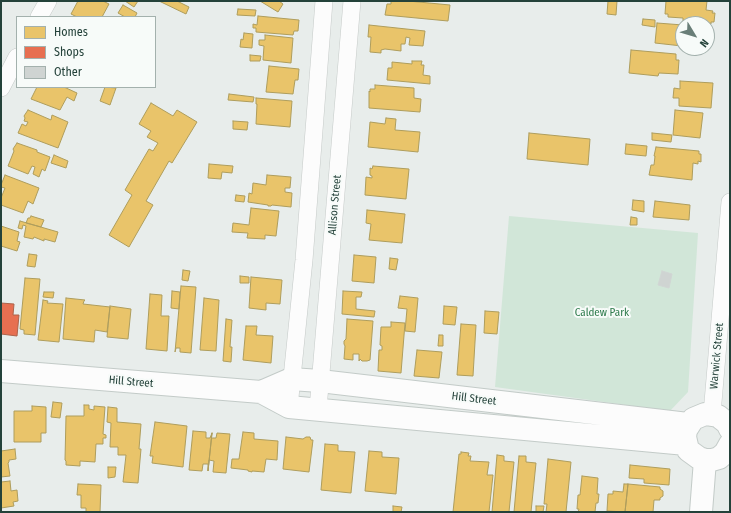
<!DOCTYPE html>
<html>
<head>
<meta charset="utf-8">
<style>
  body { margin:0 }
  #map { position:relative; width:731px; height:513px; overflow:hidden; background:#e8edeb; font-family:"Fira Sans Condensed",sans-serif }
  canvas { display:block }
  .frame { position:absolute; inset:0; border:2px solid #24423a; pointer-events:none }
  .legend { position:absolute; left:16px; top:16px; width:140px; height:72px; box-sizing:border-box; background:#f7fbf9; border:1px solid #a3b1ad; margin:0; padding:5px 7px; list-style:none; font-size:12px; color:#24423a }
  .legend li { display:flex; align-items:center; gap:8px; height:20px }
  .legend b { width:20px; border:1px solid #a3b1ad }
  .north { position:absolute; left:675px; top:16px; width:40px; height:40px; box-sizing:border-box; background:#f7fbf9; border:1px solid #a3b1ad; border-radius:50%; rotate:128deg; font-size:11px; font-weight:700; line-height:16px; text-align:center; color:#24423a }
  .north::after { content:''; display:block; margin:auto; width:14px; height:18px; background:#697e78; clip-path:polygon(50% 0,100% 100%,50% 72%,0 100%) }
</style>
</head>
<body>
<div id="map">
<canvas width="731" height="513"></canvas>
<div class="frame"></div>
<ul class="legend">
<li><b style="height:11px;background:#e9c46a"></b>Homes</li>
<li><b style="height:11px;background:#e76f51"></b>Shops</li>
<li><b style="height:11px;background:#cfd4d2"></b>Other</li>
</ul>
<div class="north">N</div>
</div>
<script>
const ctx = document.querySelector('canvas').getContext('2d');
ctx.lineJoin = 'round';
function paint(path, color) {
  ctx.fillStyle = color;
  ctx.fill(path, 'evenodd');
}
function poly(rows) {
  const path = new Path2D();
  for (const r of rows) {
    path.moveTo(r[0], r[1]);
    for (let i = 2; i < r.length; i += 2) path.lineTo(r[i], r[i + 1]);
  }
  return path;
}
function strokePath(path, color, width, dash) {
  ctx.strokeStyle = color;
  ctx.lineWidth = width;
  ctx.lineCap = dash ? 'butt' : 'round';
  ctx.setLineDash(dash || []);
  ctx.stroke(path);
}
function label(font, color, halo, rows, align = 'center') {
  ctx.font = font + ' "Fira Sans Condensed",sans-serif';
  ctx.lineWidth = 4;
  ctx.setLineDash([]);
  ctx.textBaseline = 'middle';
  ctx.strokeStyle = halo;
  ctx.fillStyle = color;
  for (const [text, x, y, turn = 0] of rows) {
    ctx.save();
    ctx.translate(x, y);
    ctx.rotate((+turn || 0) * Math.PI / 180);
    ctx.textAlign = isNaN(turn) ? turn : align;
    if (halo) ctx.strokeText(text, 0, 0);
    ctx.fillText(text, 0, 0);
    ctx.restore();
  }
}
paint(poly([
  [509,216,698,233,688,392,670,411,495,387]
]), '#d1e6d8');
const homes = poly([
  [78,1,103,1,109,4,102,17,77,17,71,14,78,1],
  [125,1,138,1,134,7,125,1],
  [159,1,177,1,189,7,186,14,159,1],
  [260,1,279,1,283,4,278,12,260,1],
  [391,1,408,1,450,5,448,21,385,15,387,4,391,4,391,1],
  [608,1,617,1,616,15,607,14,608,1],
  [666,1,707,1,706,10,713,11,712,13,715,13,714,22,711,22,711,24,683,22,683,18,668,17,668,14,665,14,666,1],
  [123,5,137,13,135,17,125,17,118,13,123,5],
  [238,9,256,10,255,16,237,15,238,9],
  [258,16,299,20,298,31,294,31,293,35,256,32,256,28,253,28,253,24,257,25,258,16],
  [643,19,655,20,655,27,642,25,643,19],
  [657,23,683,25,682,46,655,43,657,23],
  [369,25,425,31,423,46,409,45,410,38,406,37,405,44,401,44,401,51,385,49,381,50,381,53,370,52,371,37,368,37,369,25],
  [244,33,253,34,252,48,240,47,241,39,243,40,244,33],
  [265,35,293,38,291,63,263,60,264,46,259,45,259,40,265,40,265,35],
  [631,50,676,54,676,60,679,60,678,74,659,73,658,76,629,73,631,50],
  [250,55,261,56,260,61,250,61,250,55],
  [412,61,422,61,421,65,424,65,423,75,430,76,430,84,387,80,388,68,392,68,392,62,412,64,412,61],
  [269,66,299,69,298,80,295,80,293,94,266,92,269,66],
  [680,81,713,83,711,108,679,106,679,98,673,98,674,88,680,89,680,81],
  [375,85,414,88,414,98,421,99,420,112,369,108,369,91,370,92,370,89,375,89,375,85],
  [37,87,64,87,77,93,74,101,67,97,60,110,31,99,37,87],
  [105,87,116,88,110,105,100,101,105,87],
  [229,94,254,97,253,102,228,100,229,94],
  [256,98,292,101,290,127,256,124,257,104,256,104,256,98],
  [151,103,173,116,177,110,197,122,172,163,169,161,146,201,153,205,129,247,109,235,132,195,125,190,149,149,153,151,158,143,147,137,151,131,139,124,151,103],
  [28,110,51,120,52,115,68,122,58,148,18,133,22,124,26,126,28,122,24,121,25,118,24,116,28,110],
  [675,110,703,113,700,138,673,135,675,110],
  [386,118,396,119,395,130,420,132,418,152,368,147,370,122,385,124,386,118],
  [233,121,248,122,247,130,233,129,233,121],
  [529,133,590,139,588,165,527,159,529,133],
  [652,133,672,135,671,142,652,140,652,133],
  [17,143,37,150,37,152,50,157,45,171,42,169,39,177,33,174,35,167,32,166,28,174,8,166,14,151,13,149,17,143],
  [626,144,647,146,646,156,625,154,626,144],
  [656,147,699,151,699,154,701,154,701,162,698,161,698,164,693,163,692,180,649,175,651,165,654,165,655,156,654,156,656,147],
  [54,155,68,161,66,168,51,163,54,155],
  [209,164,233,166,232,173,222,172,221,179,208,178,209,164],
  [373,166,409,169,406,199,365,195,366,177,372,178,372,176,370,175,370,168,372,169,373,166],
  [5,175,39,188,33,204,28,201,23,213,1,205,1,198,5,188,1,187,1,185,5,175],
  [267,175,291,177,290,188,285,188,285,192,292,193,291,207,272,205,271,206,268,206,268,205,248,202,249,193,252,194,253,183,266,185,267,175],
  [236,195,245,196,244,202,235,201,236,195],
  [633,200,644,201,644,212,632,210,633,200],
  [655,201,690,205,689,220,653,217,655,201],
  [251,208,279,211,276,236,265,235,265,239,247,238,248,233,232,232,233,223,249,225,251,208],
  [367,210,405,214,402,243,369,240,371,224,366,223,367,210],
  [31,216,44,220,41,227,26,223,28,218,30,218,31,216],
  [631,217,637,218,637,225,630,225,631,217],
  [20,221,58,232,55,242,44,239,44,241,34,237,33,239,24,237,26,226,23,225,22,229,18,228,20,221],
  [1,226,19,232,17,241,20,242,17,251,1,246,1,226],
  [29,254,37,255,35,267,27,266,29,254],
  [354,255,376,257,374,283,352,281,354,255],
  [390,258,398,259,396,270,389,269,390,258],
  [183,270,190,271,188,281,182,280,183,270],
  [240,276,249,277,249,283,240,283,240,276],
  [251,277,282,280,280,304,266,303,266,310,249,308,251,277],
  [25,278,40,279,35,335,24,334,24,330,20,329,25,278],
  [181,286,196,287,191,353,180,352,180,348,176,348,175,352,181,286],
  [172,291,180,292,179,309,171,308,172,291],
  [343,291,362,292,361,297,356,297,356,309,375,311,374,317,342,314,343,291],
  [44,292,54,292,53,298,43,297,44,292],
  [150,294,162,295,161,316,169,316,167,351,146,349,150,294],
  [400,296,418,298,415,332,405,331,407,309,398,308,400,296],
  [66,298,85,300,84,301,83,304,110,307,107,332,95,330,94,342,63,339,66,298],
  [204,298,219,300,216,351,200,350,204,298],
  [43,300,48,301,47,303,63,304,59,342,38,340,43,300],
  [110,306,131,309,128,339,107,337,110,306],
  [444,306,457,307,455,325,443,324,444,306],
  [485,311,499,312,497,334,484,333,485,311],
  [226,319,232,320,230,347,232,347,231,362,223,361,226,319],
  [347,319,373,321,370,360,367,361,362,361,360,359,359,361,359,354,353,354,353,360,344,359,345,346,344,344,344,341,346,339,347,319],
  [391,322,405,323,401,373,378,371,379,350,382,350,382,346,380,345,381,327,391,327,391,322],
  [461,324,476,325,473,376,457,375,461,324],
  [246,326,257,326,256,335,273,336,271,363,243,360,246,326],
  [439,335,443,335,443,346,438,346,439,335],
  [417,350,442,352,439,378,414,376,417,350],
  [53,402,62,403,60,418,51,417,53,402],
  [84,405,89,405,89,409,94,410,94,406,105,407,103,434,106,435,106,438,103,438,103,444,96,444,95,462,80,461,80,466,66,465,66,461,65,460,66,416,84,416,84,405],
  [32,406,46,407,46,433,41,433,41,442,14,442,14,411,32,411,32,406],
  [108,407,117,408,117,422,141,424,139,449,141,449,138,483,123,482,126,455,118,455,118,447,110,447,111,423,107,422,108,407],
  [155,422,187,426,183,467,152,463,153,456,150,456,155,422],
  [193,431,206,432,206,438,210,438,212,433,208,471,208,464,203,464,202,471,189,470,193,431],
  [243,432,254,433,254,439,278,441,277,460,266,459,264,472,252,471,252,472,248,471,248,470,231,468,232,459,239,459,243,432],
  [212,433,211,438,216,438,217,433,230,434,226,473,213,472,214,461,209,460,208,471,212,433],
  [286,437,303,439,306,437,310,437,311,440,313,440,309,472,283,469,286,437],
  [325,444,338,445,338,451,355,452,351,493,321,490,325,444],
  [15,449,16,459,9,460,9,462,8,463,10,476,1,477,1,451,15,449],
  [369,451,382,452,382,457,399,458,396,494,365,491,369,451],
  [461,452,469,453,468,456,471,456,470,461,489,462,487,475,493,475,489,512,453,512,459,454,461,454,461,452],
  [497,455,504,456,504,461,514,462,509,512,492,512,497,455],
  [519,456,526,456,526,462,536,463,531,512,514,512,519,456],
  [548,459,571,462,566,512,546,512,547,504,544,504,548,459],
  [630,465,670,469,669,485,644,483,644,479,629,478,630,465],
  [108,467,116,467,115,477,108,478,108,467],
  [582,476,598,478,597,494,599,494,598,503,596,503,595,512,578,512,579,509,577,509,578,495,580,495,582,476],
  [10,481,11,491,17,490,18,501,13,502,14,506,1,508,1,482,10,481],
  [78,484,101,485,100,512,86,512,86,508,81,508,81,495,77,495,78,484],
  [624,484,628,484,625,512,607,511,608,494,613,494,613,491,623,492,624,484],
  [628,484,660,487,660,489,663,491,663,496,660,498,660,500,654,500,653,512,625,512,628,484],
  [393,506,402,507,401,512,393,512,393,506],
  [536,506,544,506,543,512,536,512,536,506]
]);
paint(homes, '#e9c46a');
strokePath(homes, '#ae9d5c', 1);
const shops = poly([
  [1,303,14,304,13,315,19,315,17,336,1,334,1,303]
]);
paint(shops, '#e76f51');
strokePath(shops, '#ac624a', 1);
const building = poly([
  [662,271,672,274,669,288,658,285,662,271]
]);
paint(building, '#cfd4d2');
strokePath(building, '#d1d6d4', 1);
const street = poly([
  [39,17,48,1],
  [1,88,17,57],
  [289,407,304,260,324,1],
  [318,409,352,1],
  [712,414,730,202]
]);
const secondary = poly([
  [1,371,261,392,289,407,686,444],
  [261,392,291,379,320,381,688,424],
  [730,429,727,423,718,416,705,414,693,419,686,430,685,437,688,450,699,458,705,460,712,460,719,458,725,453,730,444],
  [701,512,705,460]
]);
strokePath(street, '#c5cac8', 18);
strokePath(secondary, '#c3cbc8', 24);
strokePath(street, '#fcfcfc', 17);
strokePath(secondary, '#fcfcfc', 22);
label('11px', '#24423a', '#f7fbf9', [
  ["Allison Street",335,205,-85],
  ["Warwick Street",717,356,-85],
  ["Hill Street",131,382,5],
  ["Hill Street",474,399,7]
]);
label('11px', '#2d7a4b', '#f7fbf9', [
  ["Caldew Park",602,313]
]);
</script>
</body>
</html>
